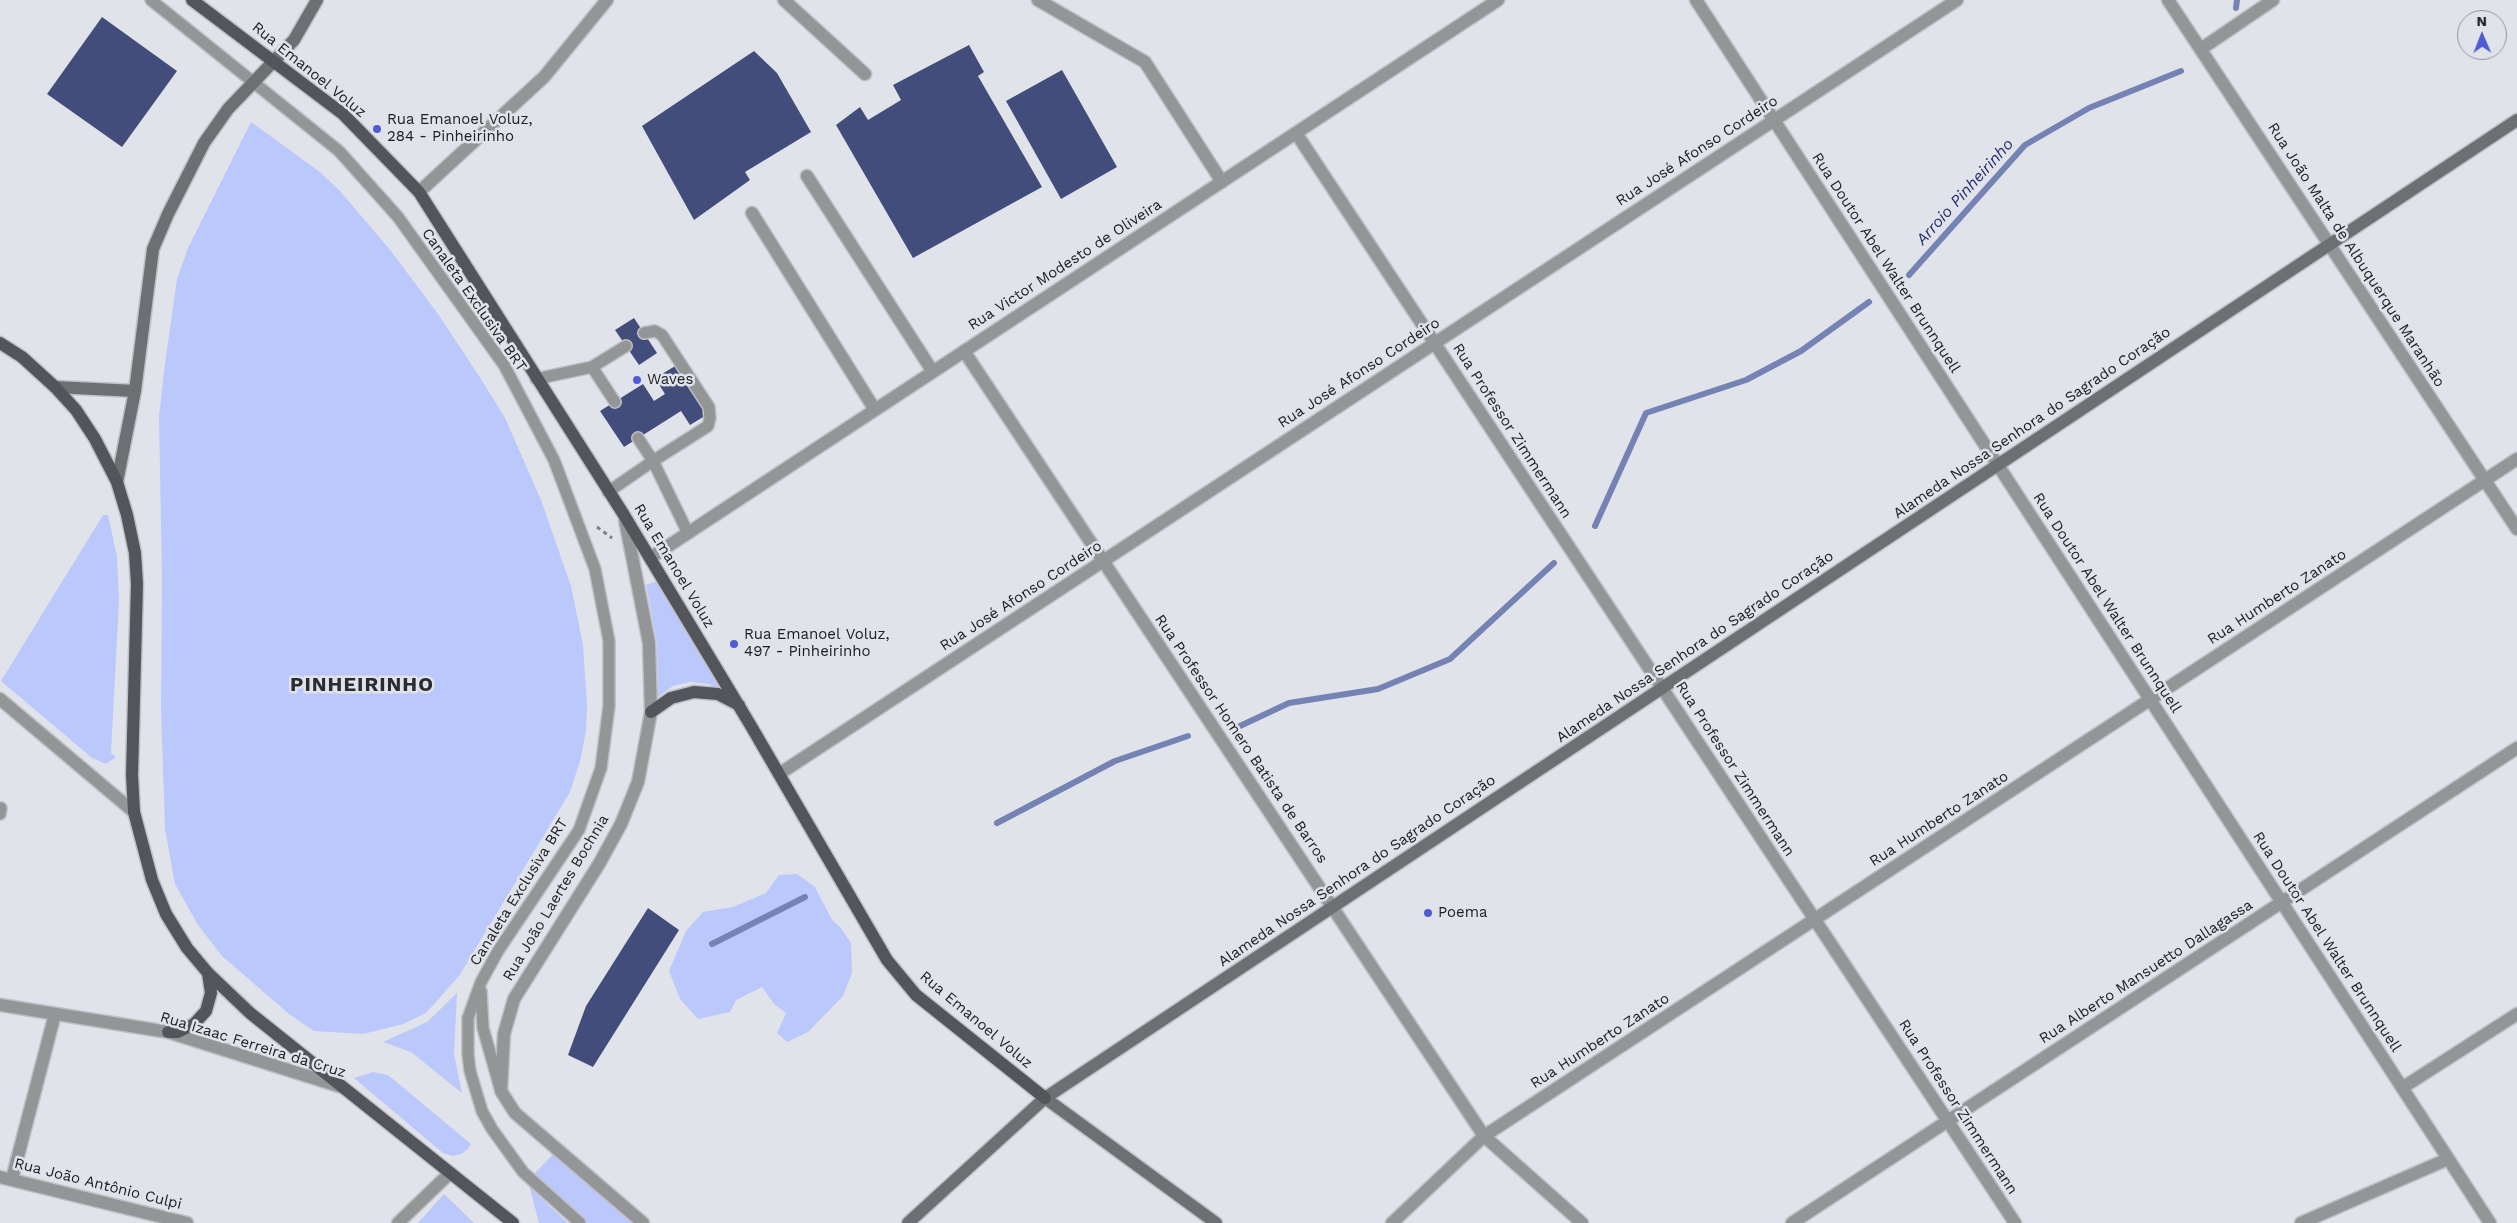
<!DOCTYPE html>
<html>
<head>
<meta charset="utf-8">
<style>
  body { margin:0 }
  #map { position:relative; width:2517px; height:1223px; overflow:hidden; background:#e1e3ea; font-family:"Work Sans",sans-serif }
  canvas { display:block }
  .north { position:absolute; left:2457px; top:10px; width:50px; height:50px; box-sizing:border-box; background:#e1e3ea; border:1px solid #94959a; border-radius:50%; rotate:359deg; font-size:14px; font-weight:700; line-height:20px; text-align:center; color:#202023 }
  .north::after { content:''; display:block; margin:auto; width:18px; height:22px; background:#4d5cd2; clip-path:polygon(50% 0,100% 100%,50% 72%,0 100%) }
</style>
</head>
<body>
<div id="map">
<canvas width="2517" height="1223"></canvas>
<div class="north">N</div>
</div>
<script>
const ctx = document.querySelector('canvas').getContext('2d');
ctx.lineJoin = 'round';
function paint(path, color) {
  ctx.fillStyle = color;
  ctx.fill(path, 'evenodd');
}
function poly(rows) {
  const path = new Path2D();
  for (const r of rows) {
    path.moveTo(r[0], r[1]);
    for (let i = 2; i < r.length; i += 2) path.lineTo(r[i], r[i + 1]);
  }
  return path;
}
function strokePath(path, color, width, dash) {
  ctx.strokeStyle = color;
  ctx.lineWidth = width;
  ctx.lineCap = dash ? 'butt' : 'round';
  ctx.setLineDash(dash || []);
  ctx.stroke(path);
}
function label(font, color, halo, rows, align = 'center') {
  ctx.font = font + ' "Work Sans",sans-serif';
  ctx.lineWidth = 5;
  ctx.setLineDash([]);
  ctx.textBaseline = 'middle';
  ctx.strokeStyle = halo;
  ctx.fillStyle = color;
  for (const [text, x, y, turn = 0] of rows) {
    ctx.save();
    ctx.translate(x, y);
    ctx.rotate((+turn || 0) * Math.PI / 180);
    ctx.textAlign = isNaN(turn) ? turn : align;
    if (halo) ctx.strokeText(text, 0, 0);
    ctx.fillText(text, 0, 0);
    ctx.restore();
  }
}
paint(poly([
  [251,122,320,172,340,191,391,251,438,314,481,379,505,418,541,500,571,586,583,645,587,703,586,731,580,761,570,792,459,976,426,1013,403,1024,363,1034,314,1031,289,1014,222,956,198,925,175,884,165,829,161,708,162,580,159,417,164,371,177,279,188,248],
  [103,515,108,515,117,556,119,600,111,753,116,757,106,764,92,758,1,681],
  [657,581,724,691,708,684,690,682,673,686,658,697,657,644,646,585],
  [797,874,815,887,832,920,840,927,851,943,852,973,843,996,808,1032,787,1042,777,1033,786,1013,774,1004,762,987,736,1000,730,1012,698,1019,680,999,669,971,686,931,703,912,733,907,766,893,779,875],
  [457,993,454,1054,462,1093,411,1052,383,1042,427,1022],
  [373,1072,388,1075,471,1144,468,1149,461,1154,453,1156,443,1153,354,1078],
  [558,1149,640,1223,588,1223,534,1174],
  [528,1181,542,1199,568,1223,539,1223],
  [444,1194,474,1223,418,1223]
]), '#bbc8fb');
strokePath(poly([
  [2236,8,2237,0],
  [1909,275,2025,145,2089,108,2181,71],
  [1595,526,1646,413,1746,380,1801,351,1869,302],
  [1240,726,1289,703,1378,689,1450,659,1554,563],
  [997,823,1115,761,1188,736],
  [712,944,805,897]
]), '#7582b4', 6);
paint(poly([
  [102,17,177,71,122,147,47,94],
  [969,45,984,72,978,76,1042,187,913,258,836,125,860,107,868,120,901,100,893,85],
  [754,51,777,73,811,132,745,172,750,180,694,220,642,126],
  [1062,70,1117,167,1061,199,1006,101],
  [634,318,657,353,639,365,615,330],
  [677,365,708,414,690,425,681,411,624,447,600,411,643,384,654,401,665,394,655,378],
  [648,908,679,930,593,1067,568,1055,586,1006]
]), '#424d7b');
const lane = poly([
  [151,0,339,151,398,217,504,365,554,460,595,569,609,641,609,706,601,768,579,830,498,951,481,982,468,1018,468,1054,470,1071,482,1111,492,1129,523,1172,580,1223],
  [644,333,655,331,662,335,709,407,710,418,708,426,653,461,688,533],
  [592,367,626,346],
  [536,379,592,367,615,402],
  [608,492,653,461,638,438],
  [0,814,1,808],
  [481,991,483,1028,500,1088]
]);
const street = poly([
  [784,0,865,74],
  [1038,0,1145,62,1222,182],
  [1696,0,2490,1223],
  [2168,0,2517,529],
  [2201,49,2273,0],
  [1296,133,2015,1223],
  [807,176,933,372],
  [419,192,544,77,607,0],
  [752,213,875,410],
  [964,351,1484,1136,1582,1223],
  [625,520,649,643,651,712,638,782,621,824,599,864,514,999,504,1034,501,1091,515,1113,643,1223],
  [650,558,1498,0],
  [0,699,134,812],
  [779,774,1957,0],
  [0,1005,168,1032,342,1087],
  [2402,1088,2517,1014],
  [0,1177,187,1223],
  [12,1179,55,1014],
  [398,1223,450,1173],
  [1392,1223,1484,1136,2517,459],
  [1792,1223,2517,748],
  [2301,1223,2448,1159]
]);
const secondary = poly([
  [55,387,135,391],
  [117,482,135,391,153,249,168,214,204,143,228,109,294,40,317,0],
  [1045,1098,1216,1223],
  [908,1223,1045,1098,2517,120]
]);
const primary = poly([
  [192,0,343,114,419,192,624,515,751,726,887,960,916,995,1045,1098],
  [0,343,22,357,55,387,76,410,95,439,117,482,127,515,135,553,137,584,132,775,134,812,152,880,166,914,187,948,208,973,250,1013,513,1223],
  [651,712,671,698,694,692,718,694,739,705],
  [168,1032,178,1032,194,1024,206,1011,211,993,208,973]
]);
strokePath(lane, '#bec0c6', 14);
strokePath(street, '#bec0c6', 15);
strokePath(secondary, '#bec0c6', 15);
strokePath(primary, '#bec0c6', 15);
strokePath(poly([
  [597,527,612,538]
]), '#7d7e82', 3, [4, 4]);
strokePath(lane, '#949597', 11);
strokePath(street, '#949597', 12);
strokePath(secondary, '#6e6f73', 12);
strokePath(primary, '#54555a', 12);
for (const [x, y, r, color] of [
  [377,129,5,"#4d5cd2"],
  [637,380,5,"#4d5cd2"],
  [734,644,5,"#4d5cd2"],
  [1428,913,5,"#4d5cd2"]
]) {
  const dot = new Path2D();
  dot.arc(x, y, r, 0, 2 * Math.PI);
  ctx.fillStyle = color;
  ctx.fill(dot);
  strokePath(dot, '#e1e3ea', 2);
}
label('15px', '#202023', '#e1e3ea', [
  ["Rua Emanoel Voluz",309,70,39],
  ["Rua José Afonso Cordeiro",1697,151,-33],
  ["Rua João Malta de Albuquerque Maranhão",2356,255,57],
  ["Rua Doutor Abel Walter Brunnquell",1886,263,57],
  ["Rua Victor Modesto de Oliveira",1065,265,-33],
  ["Canaleta Exclusiva BRT",474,300,55],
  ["Rua José Afonso Cordeiro",1359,373,-33],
  ["Alameda Nossa Senhora do Sagrado Coração",2032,423,-34],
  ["Rua Professor Zimmermann",1512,431,57],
  ["Rua Emanoel Voluz",674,566,59],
  ["Rua José Afonso Cordeiro",1021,596,-33],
  ["Rua Humberto Zanato",2277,597,-33],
  ["Rua Doutor Abel Walter Brunnquell",2107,603,57],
  ["Alameda Nossa Senhora do Sagrado Coração",1695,647,-34],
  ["Rua Professor Homero Batista de Barros",1241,739,56],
  ["Rua Professor Zimmermann",1735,769,57],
  ["Rua Humberto Zanato",1939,819,-33],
  ["Alameda Nossa Senhora do Sagrado Coração",1357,871,-34],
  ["Canaleta Exclusiva BRT",519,892,-58],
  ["Rua João Laertes Bochnia",556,898,-59],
  ["Rua Doutor Abel Walter Brunnquell",2327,942,57],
  ["Rua Alberto Mansuetto Dallagassa",2146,972,-33],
  ["Rua Emanoel Voluz",976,1020,40],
  ["Rua Humberto Zanato",1600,1041,-33],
  ["Rua Izaac Ferreira da Cruz",253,1045,17],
  ["Rua Professor Zimmermann",1958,1107,57],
  ["Rua João Antônio Culpi",98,1184,14]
]);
label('15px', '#202023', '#e1e3ea', [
  ["Rua Emanoel Voluz,",387,120],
  ["284 - Pinheirinho",387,137],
  ["Waves",647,380],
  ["Rua Emanoel Voluz,",744,635],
  ["497 - Pinheirinho",744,652],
  ["Poema",1438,913]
], 'left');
label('italic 16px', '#262e6c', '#e1e3ea', [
  ["Arroio Pinheirinho",1965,192,-48]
]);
ctx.letterSpacing = '1px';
label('bold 20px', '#2a2c31', '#e1e3ea', [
  ["PINHEIRINHO",362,685]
]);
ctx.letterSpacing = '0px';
</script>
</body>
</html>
